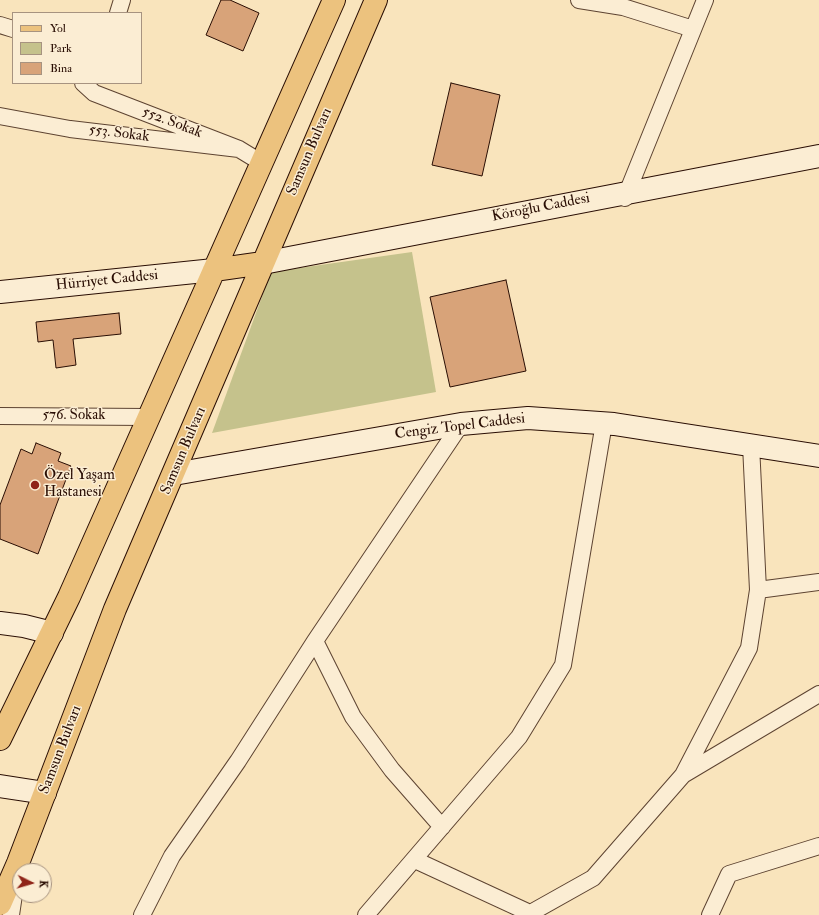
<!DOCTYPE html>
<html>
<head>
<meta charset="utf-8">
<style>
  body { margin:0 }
  #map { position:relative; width:819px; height:915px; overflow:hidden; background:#f9e4bc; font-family:"IM FELL Double Pica",serif }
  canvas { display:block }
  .legend { position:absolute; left:12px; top:12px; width:130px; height:72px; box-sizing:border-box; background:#fbedd3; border:1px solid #a79380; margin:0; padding:5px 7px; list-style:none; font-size:12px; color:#290d03 }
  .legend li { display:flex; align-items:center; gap:8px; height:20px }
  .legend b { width:20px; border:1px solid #a79380 }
  .north { position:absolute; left:12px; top:863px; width:40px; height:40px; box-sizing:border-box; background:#fbedd3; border:1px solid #a79380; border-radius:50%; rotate:95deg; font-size:11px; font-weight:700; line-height:16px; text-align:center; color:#290d03 }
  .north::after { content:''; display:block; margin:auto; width:14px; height:18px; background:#8f2418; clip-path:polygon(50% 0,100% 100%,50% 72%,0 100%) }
</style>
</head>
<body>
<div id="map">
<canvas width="819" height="915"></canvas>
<ul class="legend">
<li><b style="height:5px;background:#ecc27e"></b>Yol</li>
<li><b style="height:11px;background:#c5c28c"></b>Park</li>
<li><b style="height:11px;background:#d8a379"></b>Bina</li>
</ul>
<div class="north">K</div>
</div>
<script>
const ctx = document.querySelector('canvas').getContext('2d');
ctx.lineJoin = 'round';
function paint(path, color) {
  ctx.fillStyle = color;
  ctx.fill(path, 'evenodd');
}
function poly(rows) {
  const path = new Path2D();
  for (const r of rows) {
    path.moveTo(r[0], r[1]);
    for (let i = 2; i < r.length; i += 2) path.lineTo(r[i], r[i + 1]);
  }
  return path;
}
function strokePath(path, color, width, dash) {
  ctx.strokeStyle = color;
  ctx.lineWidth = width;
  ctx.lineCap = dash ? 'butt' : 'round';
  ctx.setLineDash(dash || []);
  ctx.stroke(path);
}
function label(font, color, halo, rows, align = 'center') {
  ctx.font = font + ' "IM FELL Double Pica",serif';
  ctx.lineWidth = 3;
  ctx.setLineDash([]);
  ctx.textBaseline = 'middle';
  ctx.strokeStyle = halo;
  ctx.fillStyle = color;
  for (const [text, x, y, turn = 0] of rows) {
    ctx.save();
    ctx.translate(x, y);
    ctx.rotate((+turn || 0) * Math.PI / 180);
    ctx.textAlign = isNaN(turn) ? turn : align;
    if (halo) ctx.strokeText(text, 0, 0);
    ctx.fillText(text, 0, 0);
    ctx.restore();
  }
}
paint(poly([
  [412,252,436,392,212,433,271,272]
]), '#c5c28c');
const building = poly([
  [221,0,230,0,259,13,243,51,206,35,221,0],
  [451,83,500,95,482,176,432,165,451,83],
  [506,280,526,371,450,387,430,297,506,280],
  [119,313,121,334,73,339,76,365,56,368,53,340,38,342,36,322,119,313],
  [36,443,61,453,58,461,71,466,38,554,0,539,0,505,21,449,32,454,36,443]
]);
paint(building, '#d8a379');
strokePath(building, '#290d03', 1);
const street = poly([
  [579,0,623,7,693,29],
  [118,13,122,0],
  [0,25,13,29],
  [83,83,94,93,239,149,262,163],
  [0,116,70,129,239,149],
  [625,198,705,0],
  [0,416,148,417],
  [758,590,819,582],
  [315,641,353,717,392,770,442,827],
  [683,775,749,648,758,590,751,445],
  [415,860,534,915],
  [11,915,16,881],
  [142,915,172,856,238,761,315,641,461,424],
  [366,915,519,737,563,665,604,423],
  [527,915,593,878,683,775,819,694],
  [710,915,729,874,819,846]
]);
const secondary = poly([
  [263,263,819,156],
  [0,292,214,270],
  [174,474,461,424,528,418,614,424,819,456],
  [0,623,24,626,52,633],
  [0,786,45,793]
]);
const primary = poly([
  [214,270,263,263],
  [0,739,69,597,334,0],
  [0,904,18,863,115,609,376,0]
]);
strokePath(street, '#5d4331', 18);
strokePath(secondary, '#290d03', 24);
strokePath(primary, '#290d03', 24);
strokePath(street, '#fbedd3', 16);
strokePath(secondary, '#fbedd3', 22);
strokePath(primary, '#ecc27e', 22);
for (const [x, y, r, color] of [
  [35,485,5,"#8f2418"]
]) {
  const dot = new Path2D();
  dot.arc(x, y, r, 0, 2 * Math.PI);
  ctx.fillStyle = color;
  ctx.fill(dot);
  strokePath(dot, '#fbedd3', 1.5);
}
label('15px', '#290d03', '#fbedd3', [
  ["552. Sokak",172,123,21],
  ["553. Sokak",119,134,7],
  ["Samsun Bulvarı",310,152,-67],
  ["Köroğlu Caddesi",541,208,-11],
  ["Hürriyet Caddesi",107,281,-6],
  ["576. Sokak",74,416],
  ["Cengiz Topel Caddesi",460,427,-7],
  ["Samsun Bulvarı",184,451,-67],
  ["Samsun Bulvarı",61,750,-69]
]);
label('15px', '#290d03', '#fbedd3', [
  ["Özel Yaşam",44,476],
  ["Hastanesi",44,493]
], 'left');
</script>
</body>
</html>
